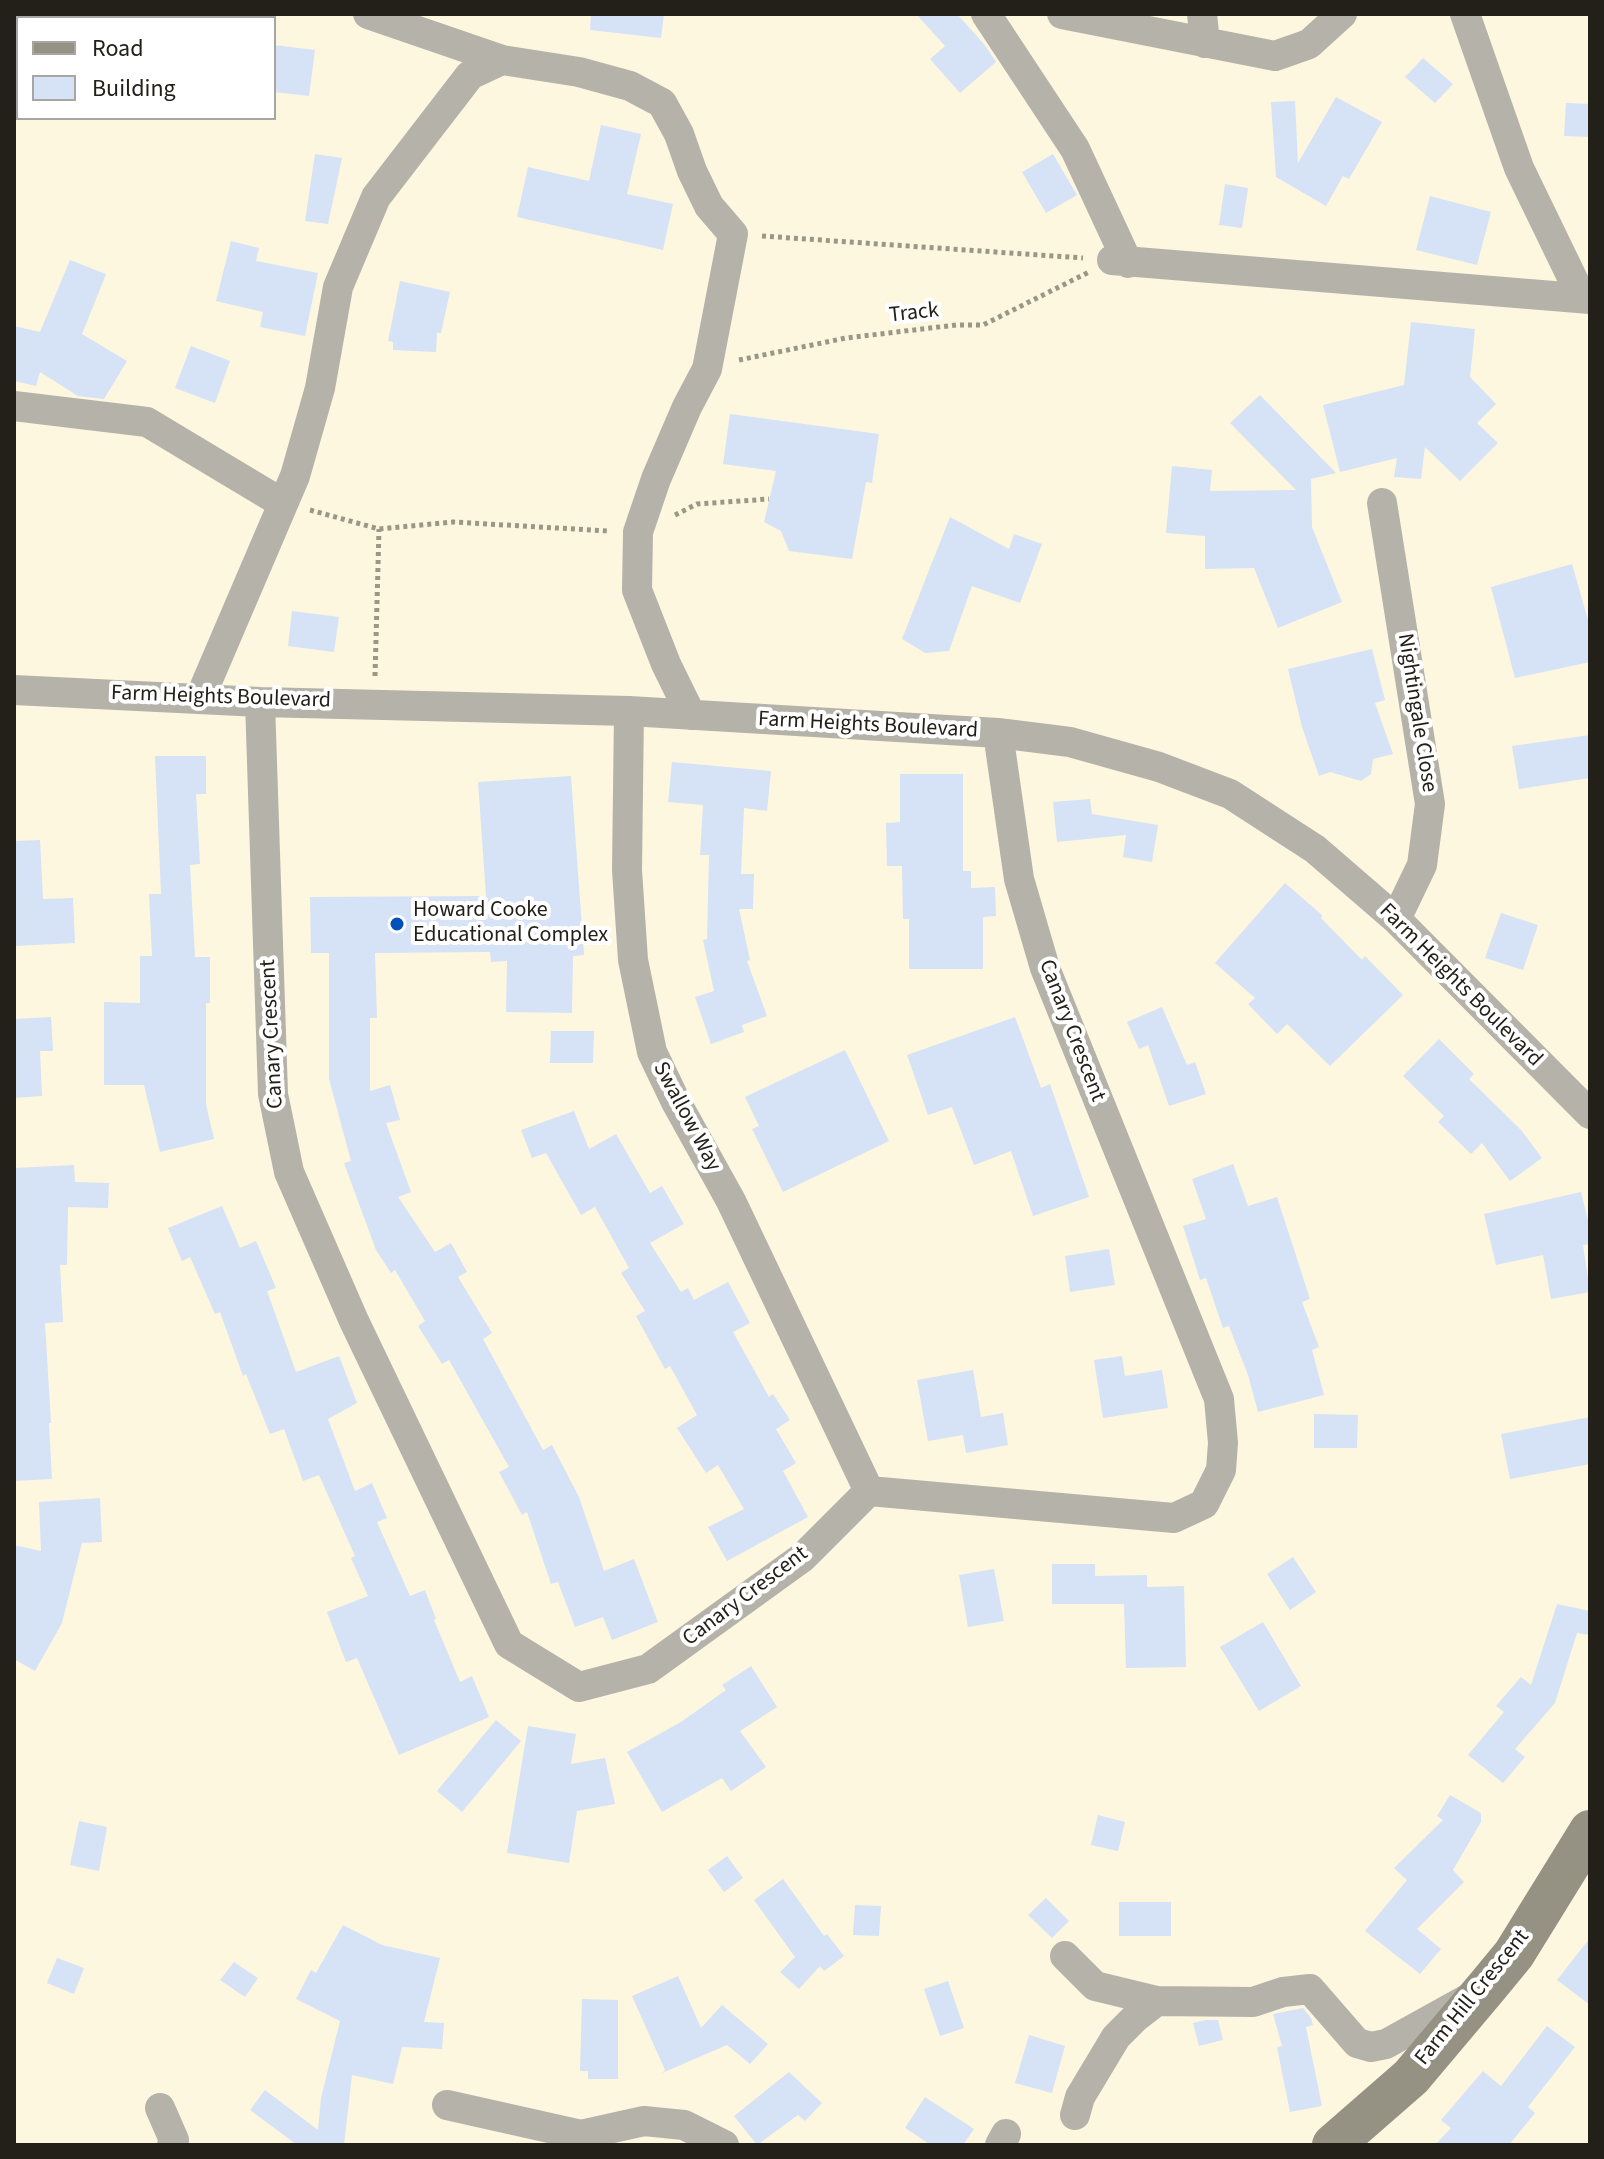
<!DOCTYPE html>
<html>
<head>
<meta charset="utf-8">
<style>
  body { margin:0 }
  #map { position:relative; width:1604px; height:2159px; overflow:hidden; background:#fdf7e0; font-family:"Source Sans 3",sans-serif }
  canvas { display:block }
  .frame { position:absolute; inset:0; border:16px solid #222018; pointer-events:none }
  .legend { position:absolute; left:16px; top:16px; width:260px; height:104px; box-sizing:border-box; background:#fff; border:2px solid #a7a6a3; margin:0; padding:10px 14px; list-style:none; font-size:24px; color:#222018 }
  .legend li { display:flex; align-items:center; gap:16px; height:40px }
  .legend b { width:40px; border:2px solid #a7a6a3 }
</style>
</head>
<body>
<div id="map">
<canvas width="1604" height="2159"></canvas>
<div class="frame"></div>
<ul class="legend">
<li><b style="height:10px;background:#959183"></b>Road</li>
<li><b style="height:22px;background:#d6e2f6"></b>Building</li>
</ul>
</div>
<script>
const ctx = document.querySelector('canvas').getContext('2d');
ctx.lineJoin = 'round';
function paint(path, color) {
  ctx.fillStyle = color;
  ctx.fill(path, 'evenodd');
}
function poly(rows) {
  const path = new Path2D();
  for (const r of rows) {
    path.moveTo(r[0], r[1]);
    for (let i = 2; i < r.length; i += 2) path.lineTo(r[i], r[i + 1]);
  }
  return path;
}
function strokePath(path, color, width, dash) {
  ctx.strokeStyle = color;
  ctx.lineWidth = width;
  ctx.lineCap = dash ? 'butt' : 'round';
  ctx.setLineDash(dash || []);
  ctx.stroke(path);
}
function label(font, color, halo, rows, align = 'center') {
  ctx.font = font + ' "Source Sans 3",sans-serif';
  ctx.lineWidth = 8;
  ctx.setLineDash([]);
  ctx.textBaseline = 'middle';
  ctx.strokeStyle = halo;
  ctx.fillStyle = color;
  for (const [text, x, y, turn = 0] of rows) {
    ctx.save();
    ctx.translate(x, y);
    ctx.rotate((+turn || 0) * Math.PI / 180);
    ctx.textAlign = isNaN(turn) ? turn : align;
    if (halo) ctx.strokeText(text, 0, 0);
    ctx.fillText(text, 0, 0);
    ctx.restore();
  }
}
paint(poly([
  [591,14,664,14,661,38,590,30],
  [916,14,957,14,984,44,996,62,960,93,930,59,945,46],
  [274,45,315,50,309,96,274,92],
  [1423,58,1453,84,1435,103,1405,77],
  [1336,97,1382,122,1349,179,1343,176,1326,206,1276,177,1271,102,1295,101,1298,163],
  [1566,103,1590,104,1590,137,1564,136],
  [601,125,641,134,627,194,673,204,663,250,517,217,528,167,589,181],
  [315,154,342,158,328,224,305,221],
  [1053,154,1077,195,1046,213,1022,172],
  [1225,184,1248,188,1242,228,1219,225],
  [1430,196,1491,212,1477,265,1416,250],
  [231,241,259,248,256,261,318,273,305,336,260,327,263,312,216,301],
  [70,260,106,274,82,334,127,361,104,399,78,396,40,372,36,386,14,381,14,326,40,332],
  [400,281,450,292,441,333,437,333,436,352,393,350,393,342,388,341],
  [1411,322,1475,329,1470,377,1496,404,1477,423,1498,443,1460,481,1425,447,1421,479,1394,477,1397,458,1340,472,1323,405,1404,385],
  [191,346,230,361,215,403,175,388],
  [1260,395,1336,473,1311,479,1312,527,1342,602,1278,628,1254,568,1205,569,1205,536,1166,533,1172,466,1212,470,1210,491,1296,490,1230,423],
  [730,414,879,434,872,483,866,482,852,559,789,551,781,531,764,522,776,471,723,464],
  [950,517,1009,549,1014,534,1042,544,1020,603,972,586,949,651,925,653,902,639],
  [1572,564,1590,627,1590,662,1515,678,1491,587],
  [292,611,339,617,334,652,288,646],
  [1372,649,1385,700,1375,703,1393,754,1373,759,1371,774,1361,781,1330,772,1319,776,1302,727,1288,669],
  [1590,735,1590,778,1519,789,1512,746],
  [155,756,206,756,206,794,196,794,200,864,190,865,195,957,210,957,210,1003,206,1003,206,1104,214,1139,160,1152,144,1085,104,1085,104,1002,140,1003,140,956,152,956,149,894,161,894],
  [672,762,771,771,767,811,744,808,741,874,754,874,753,909,739,909,750,960,747,961,767,1016,742,1025,744,1032,711,1044,695,997,714,991,703,940,707,939,709,855,700,855,703,805,668,802],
  [900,774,963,774,963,871,971,871,971,888,995,887,996,916,983,917,983,969,909,969,909,919,903,919,902,866,887,866,886,823,900,822],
  [571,776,584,955,573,956,572,1013,506,1012,507,961,491,962,490,952,375,953,377,1018,370,1018,370,1091,390,1085,400,1120,386,1123,411,1192,398,1197,435,1252,451,1243,467,1272,458,1277,492,1333,483,1339,543,1450,552,1445,579,1497,604,1571,634,1559,658,1622,612,1640,603,1617,575,1627,558,1582,551,1584,527,1512,522,1515,499,1472,509,1467,449,1360,442,1364,418,1326,425,1321,395,1270,391,1273,376,1250,344,1163,351,1161,329,1079,329,953,311,953,310,897,486,896,478,782],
  [1090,799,1092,814,1158,825,1152,862,1123,857,1126,835,1057,842,1053,802],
  [40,840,43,899,73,898,75,943,14,946,14,841],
  [1285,883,1322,915,1321,918,1362,960,1365,956,1403,995,1330,1066,1287,1024,1277,1034,1248,1004,1255,998,1215,963],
  [1501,913,1538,925,1523,970,1485,958],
  [1162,1007,1187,1065,1195,1062,1206,1094,1169,1106,1148,1045,1139,1049,1127,1022],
  [51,1017,53,1051,40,1051,42,1096,14,1098,14,1019],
  [1015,1017,1041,1088,1050,1084,1089,1197,1033,1216,1011,1151,974,1165,952,1107,928,1115,907,1055],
  [551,1031,594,1031,593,1063,550,1063],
  [1439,1039,1474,1074,1469,1079,1521,1130,1542,1158,1510,1181,1482,1143,1471,1154,1438,1122,1444,1116,1403,1076],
  [845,1050,889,1141,783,1192,752,1129,759,1126,745,1097],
  [574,1111,589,1149,616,1134,650,1193,662,1186,684,1224,650,1243,681,1292,688,1288,694,1300,728,1282,750,1323,733,1332,769,1397,773,1394,790,1420,776,1429,796,1463,783,1471,808,1517,727,1561,708,1527,744,1509,718,1465,706,1473,677,1428,697,1415,670,1366,665,1369,636,1316,645,1311,621,1273,629,1268,595,1207,581,1215,546,1153,532,1158,521,1130],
  [1233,1164,1248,1206,1277,1197,1310,1299,1302,1302,1319,1347,1312,1350,1324,1395,1258,1412,1248,1375,1229,1326,1223,1328,1206,1278,1200,1280,1183,1226,1206,1219,1192,1179],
  [74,1165,75,1182,109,1183,108,1208,68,1207,67,1265,60,1265,63,1322,45,1323,51,1423,49,1423,52,1479,14,1481,14,1168],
  [1581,1192,1590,1229,1590,1244,1583,1245,1590,1292,1551,1299,1543,1255,1496,1265,1484,1214],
  [222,1206,240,1248,256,1241,276,1288,267,1291,296,1372,339,1356,357,1403,328,1419,355,1491,372,1483,387,1518,377,1522,410,1596,425,1590,436,1619,434,1620,460,1682,472,1676,489,1717,399,1755,357,1658,346,1662,327,1612,368,1596,351,1558,355,1556,319,1475,303,1481,284,1429,270,1434,246,1374,243,1376,220,1312,215,1314,190,1257,182,1261,168,1228],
  [1109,1249,1115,1285,1070,1292,1065,1256],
  [1122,1356,1125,1376,1162,1370,1168,1408,1103,1418,1094,1360],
  [973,1370,981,1417,1003,1413,1008,1445,966,1453,963,1435,928,1441,917,1380],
  [1314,1414,1358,1415,1357,1448,1314,1448],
  [1590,1417,1590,1464,1510,1479,1501,1434],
  [100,1498,102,1542,82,1543,62,1623,35,1671,14,1659,14,1545,41,1551,39,1502],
  [1293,1557,1316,1592,1290,1610,1267,1574],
  [1052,1564,1095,1564,1095,1576,1147,1575,1147,1587,1184,1586,1186,1667,1126,1668,1124,1604,1052,1604],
  [994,1569,1004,1621,968,1627,959,1575],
  [1557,1604,1590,1611,1590,1635,1577,1633,1555,1703,1515,1749,1525,1757,1503,1783,1468,1755,1504,1712,1496,1706,1521,1677,1531,1685],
  [1263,1622,1301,1686,1259,1711,1220,1647],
  [751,1666,777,1707,740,1731,766,1767,731,1791,722,1778,662,1812,627,1752,681,1722,726,1690,722,1685],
  [496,1720,521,1741,462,1812,437,1791],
  [528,1726,576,1734,571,1764,605,1758,615,1804,577,1811,569,1863,507,1853],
  [1450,1795,1481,1813,1481,1822,1453,1870,1464,1882,1417,1929,1441,1949,1420,1974,1365,1931,1407,1880,1394,1868,1443,1820,1437,1816],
  [1098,1815,1125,1822,1118,1851,1091,1845],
  [79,1821,107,1827,99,1871,70,1865],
  [727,1856,743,1878,724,1892,708,1870],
  [783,1879,824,1936,827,1934,844,1956,824,1971,820,1966,799,1989,780,1972,795,1957,754,1900],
  [1046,1898,1069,1921,1052,1938,1028,1915],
  [1119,1902,1171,1902,1171,1936,1119,1936],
  [855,1905,881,1906,879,1936,853,1935],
  [343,1925,382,1945,440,1958,424,2022,444,2023,442,2049,402,2047,393,2084,352,2075,344,2145,297,2145,250,2110,265,2090,318,2130,321,2098,340,2021,296,1999,311,1970,316,1973],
  [1590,1938,1590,2005,1557,1980],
  [57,1958,84,1968,74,1994,47,1983],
  [234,1962,258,1978,245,1997,220,1980],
  [678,1976,701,2028,722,2005,768,2044,750,2064,727,2045,662,2073,665,2070,632,1996],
  [948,1981,964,2028,940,2036,924,1989],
  [582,1999,618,2000,618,2079,588,2079,588,2071,580,2071],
  [1303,2008,1311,2018,1313,2025,1306,2027,1322,2106,1290,2112,1277,2047,1282,2046,1273,2014],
  [1206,2020,1218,2020,1223,2040,1199,2046,1193,2023],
  [1547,2026,1575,2047,1528,2107,1535,2113,1509,2145,1435,2145,1451,2128,1441,2120,1483,2071,1501,2086],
  [1029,2035,1065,2046,1052,2093,1015,2083],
  [789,2072,822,2103,805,2121,798,2115,757,2145,734,2116],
  [925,2097,974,2129,963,2145,931,2145,905,2128]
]), '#d6e2f6');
strokePath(poly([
  [762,236,1083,258],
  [739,360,846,338,956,325,983,325,1089,272],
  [310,510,379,529,453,522,609,531],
  [675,515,697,504,769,499],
  [375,676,379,529]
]), '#9b9786', 5, [4, 4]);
strokePath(poly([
  [368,14,502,60,579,72,630,86,662,103,679,134,692,171,709,206,733,234,707,369,687,407,656,479,638,532,637,590,666,664,691,715],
  [986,14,1075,149,1128,263],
  [1062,14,1275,56,1309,44,1342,14],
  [1202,14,1205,43],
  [1465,14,1519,168,1582,298],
  [1112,260,1590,299],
  [14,406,147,422,282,503],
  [1382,503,1430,804,1422,865,1396,919],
  [14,690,260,702,629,711,998,733,1070,742,1159,767,1230,794,1315,849,1396,919,1590,1114],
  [200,698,295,476,320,388,338,287,376,197,470,75,502,60],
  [260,702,273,1094,289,1172,354,1321,509,1644,579,1687,648,1669,803,1557,869,1491,1174,1518,1204,1504,1221,1470,1223,1443,1219,1399,1045,968,1019,879,998,733],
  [629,711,627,870,633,960,652,1052,676,1102,731,1201,869,1491],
  [1065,1956,1095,1986,1157,2001,1253,2002,1283,1992,1310,1989,1357,2043,1371,2047,1386,2044,1469,1998],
  [447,2105,581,2135,644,2121,684,2125,724,2145],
  [160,2108,174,2140,172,2145],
  [1075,2115,1080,2097,1116,2037,1135,2018,1157,2001],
  [1000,2145,1006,2134]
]), '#b5b2a9', 30);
strokePath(poly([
  [1333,2145,1411,2077,1486,1988,1514,1954,1590,1831]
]), '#959183', 42);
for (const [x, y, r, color] of [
  [397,924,8,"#0150ba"]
]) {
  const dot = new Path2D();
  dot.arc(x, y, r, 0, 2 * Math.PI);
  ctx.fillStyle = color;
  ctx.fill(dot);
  strokePath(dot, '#fff', 3);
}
label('22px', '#222018', '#fff', [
  ["Track",914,314,-6],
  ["Farm Heights Boulevard",221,698,2],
  ["Nightingale Close",1416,713,81],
  ["Farm Heights Boulevard",868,726,3],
  ["Farm Heights Boulevard",1460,986,45],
  ["Canary Crescent",1071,1031,69],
  ["Canary Crescent",273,1034,-93],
  ["Swallow Way",686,1117,62],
  ["Canary Crescent",746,1597,-37],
  ["Farm Hill Crescent",1473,1998,-51]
]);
label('22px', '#222018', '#fff', [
  ["Howard Cooke",413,911],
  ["Educational Complex",413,936]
], 'left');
</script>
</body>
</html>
